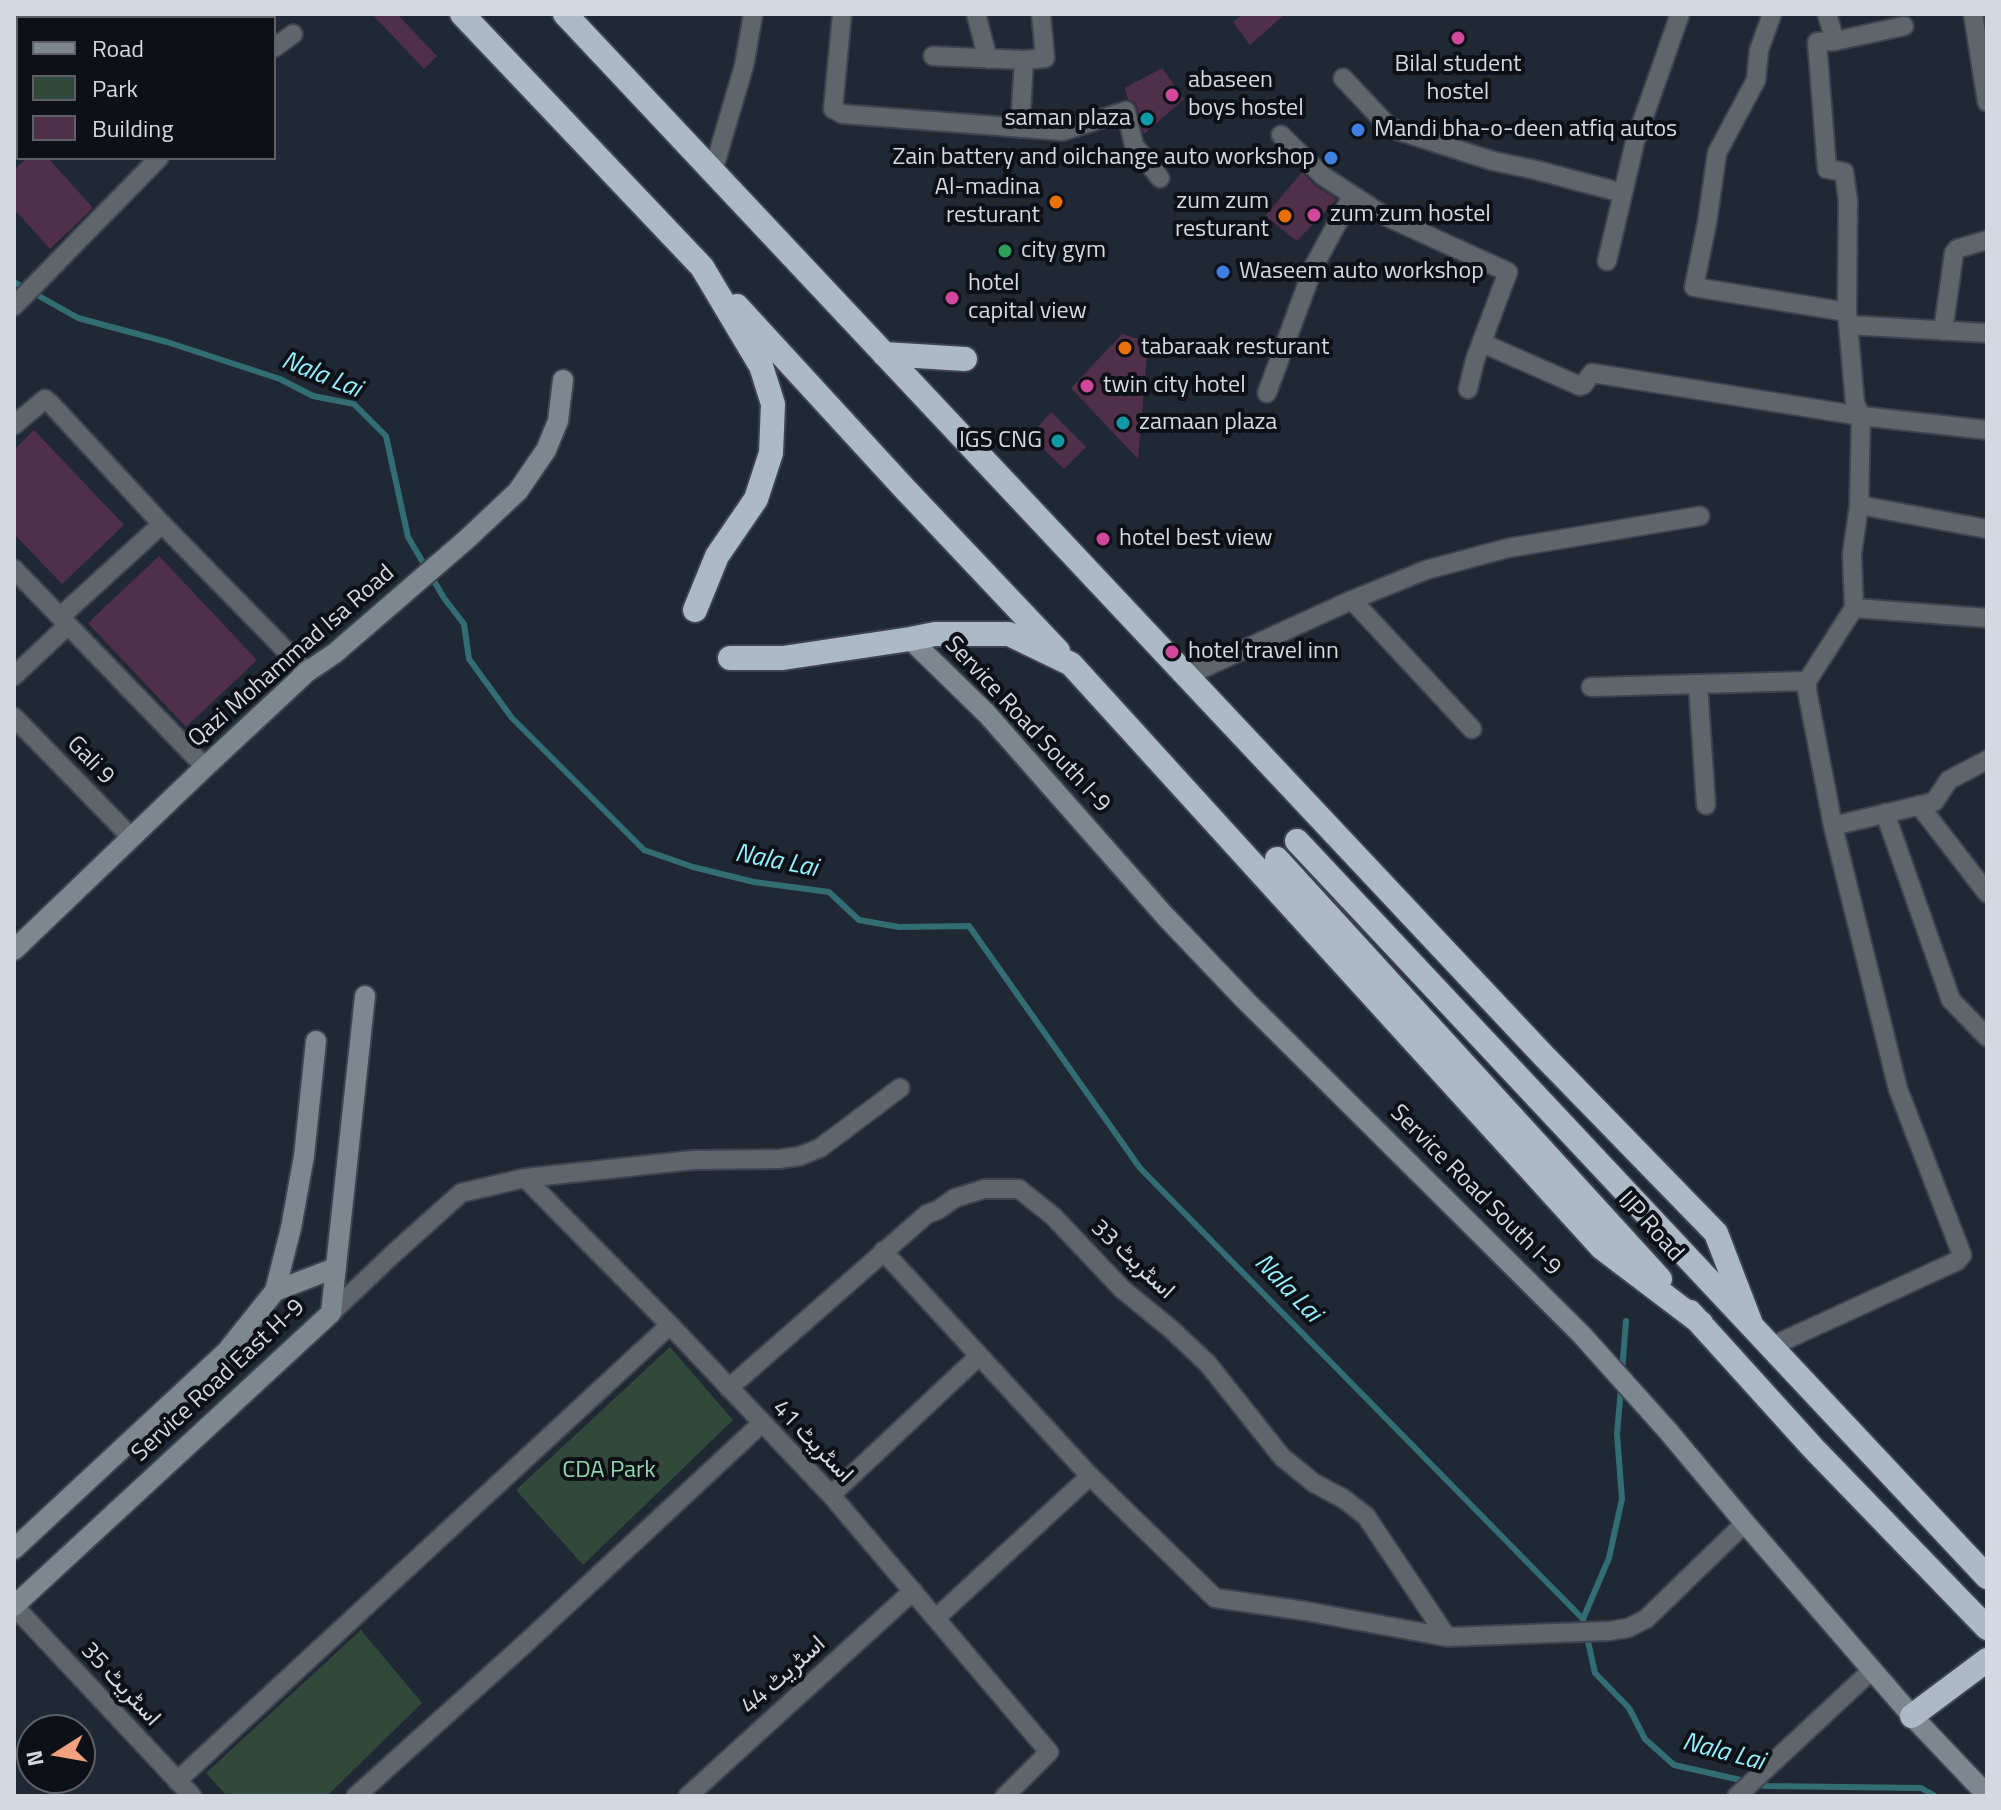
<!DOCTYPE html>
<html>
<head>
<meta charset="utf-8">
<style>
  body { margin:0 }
  #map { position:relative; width:2001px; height:1810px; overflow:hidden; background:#202834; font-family:"Titillium Web",sans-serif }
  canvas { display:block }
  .frame { position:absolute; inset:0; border:16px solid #d4d9e1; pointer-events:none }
  .legend { position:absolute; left:16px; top:16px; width:260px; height:144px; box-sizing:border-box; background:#0d1016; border:2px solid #5d6067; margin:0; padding:10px 14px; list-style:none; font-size:24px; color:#d4d9e1 }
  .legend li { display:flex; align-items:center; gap:16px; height:40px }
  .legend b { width:40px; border:2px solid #5d6067 }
  .north { position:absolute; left:16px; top:1714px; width:80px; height:80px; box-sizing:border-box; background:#0d1016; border:2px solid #5d6067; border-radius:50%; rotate:259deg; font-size:22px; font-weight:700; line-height:32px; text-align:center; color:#d4d9e1 }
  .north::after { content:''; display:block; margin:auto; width:28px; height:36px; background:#f1a17d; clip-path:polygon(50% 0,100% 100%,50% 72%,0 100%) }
</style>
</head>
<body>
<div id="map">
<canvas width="2001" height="1810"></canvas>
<div class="frame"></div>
<ul class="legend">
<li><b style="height:10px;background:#7d878f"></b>Road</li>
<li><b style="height:22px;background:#31493a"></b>Park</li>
<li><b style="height:22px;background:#503049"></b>Building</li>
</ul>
<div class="north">N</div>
</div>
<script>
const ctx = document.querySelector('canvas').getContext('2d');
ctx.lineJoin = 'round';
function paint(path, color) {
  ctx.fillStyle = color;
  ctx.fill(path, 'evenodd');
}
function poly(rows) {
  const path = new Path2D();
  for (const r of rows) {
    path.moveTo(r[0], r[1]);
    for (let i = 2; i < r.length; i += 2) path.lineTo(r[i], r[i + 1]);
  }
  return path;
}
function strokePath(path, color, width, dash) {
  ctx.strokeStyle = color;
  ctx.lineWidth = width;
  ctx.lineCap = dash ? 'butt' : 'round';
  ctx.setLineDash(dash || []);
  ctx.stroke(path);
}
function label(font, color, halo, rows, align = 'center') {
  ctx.font = font + ' "Titillium Web",Vazirmatn,sans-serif';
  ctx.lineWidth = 8;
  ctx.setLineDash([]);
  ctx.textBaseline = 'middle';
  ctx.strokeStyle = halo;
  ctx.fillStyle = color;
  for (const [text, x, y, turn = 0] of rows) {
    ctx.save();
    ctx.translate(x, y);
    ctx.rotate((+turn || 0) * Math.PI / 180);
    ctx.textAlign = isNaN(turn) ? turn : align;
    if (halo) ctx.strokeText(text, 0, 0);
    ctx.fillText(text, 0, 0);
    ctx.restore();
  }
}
paint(poly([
  [670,1347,733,1420,583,1565,516,1490],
  [361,1630,422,1703,327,1796,227,1796,206,1773]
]), '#31493a');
strokePath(poly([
  [14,282,78,318,167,342,280,379,313,396,354,404,386,436,408,537,444,598,464,624,469,659,512,718,644,850,693,867,754,882,829,892,859,920,899,927,969,926,1140,1168,1583,1619,1595,1673,1629,1708,1645,1739,1674,1765,1745,1781],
  [1622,1373,1626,1321],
  [1583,1619,1609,1558,1622,1499,1617,1434,1621,1388],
  [1756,1784,1766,1786,1921,1788,1935,1796]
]), '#336d74', 6);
paint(poly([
  [372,14,397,14,437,56,424,69],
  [1243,14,1285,14,1250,45,1233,22],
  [1162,68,1184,99,1144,134,1137,107,1134,102,1128,99,1125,88],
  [27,158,48,158,93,208,50,249,14,209,14,170],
  [1302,172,1316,186,1337,199,1297,241,1265,216],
  [1122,334,1148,342,1138,459,1071,388],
  [1051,412,1086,447,1064,469,1030,436],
  [34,430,124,525,62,584,14,534,14,450],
  [159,556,257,660,186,727,88,623]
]), '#503049');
const street = poly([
  [842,14,833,109,842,114,1063,131,1126,111,1134,145,1160,178],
  [976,14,988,59],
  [1772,14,1759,50,1756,80,1717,153,1707,223,1694,287,1847,312],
  [1827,14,1835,41],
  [1973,14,1987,102],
  [132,18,136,14],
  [274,48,293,34],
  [933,56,1024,60,1020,128],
  [1024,60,1045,58,1041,14],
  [1343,78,1389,127,1399,131,1493,161,1536,170,1623,193],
  [14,129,18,125],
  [1281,135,1323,176,1383,215,1508,272,1475,360,1468,389],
  [713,171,744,66,753,15],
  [1607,261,1635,142,1680,14],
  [14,306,159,158],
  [1848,325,1987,333],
  [1943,331,1954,253,1957,249,1987,240],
  [1482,343,1580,386,1583,385,1592,373,1861,416,1987,430],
  [1267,393,1314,266,1352,196],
  [14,425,45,399,51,404,162,524,307,672],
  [1859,505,1987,529],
  [14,569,205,767],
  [1352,600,1472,729],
  [1854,608,1987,618],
  [60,617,162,524],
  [14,676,68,625],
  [1186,676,1352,600,1426,570,1508,548,1700,516],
  [1698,684,1706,805],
  [1591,687,1807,681],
  [14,717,131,837],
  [1919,805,1987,893],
  [1885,813,1951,1000,1987,1037],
  [1833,826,1934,802,1949,780,1987,760],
  [525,1178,670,1325,831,1495,1049,1752,1005,1796],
  [883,1251,1090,1476,1215,1598,1305,1611,1447,1637,1609,1631,1628,1628,1646,1619,1745,1523],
  [331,1313,393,1254,461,1193,525,1178,693,1160,779,1159,800,1156,820,1148,900,1088],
  [1770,1347,1957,1261,1962,1255,1898,1089,1833,826,1807,690,1807,681,1811,675,1854,608,1852,554,1859,505,1861,416,1855,403,1847,312,1848,200,1844,172,1827,169,1817,42,1835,41,1904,26],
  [729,1388,927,1214,938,1210,955,1198,984,1189,1019,1189,1053,1216,1122,1289,1171,1329,1208,1364,1282,1457,1314,1483,1344,1499,1366,1516,1447,1637],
  [831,1495,979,1356],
  [14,1606,192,1796],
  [936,1618,1090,1476],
  [177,1781,670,1325],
  [356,1796,528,1641,762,1423],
  [688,1796,913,1591],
  [1737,1796,1872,1670]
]);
const secondary = poly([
  [910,639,987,714,1165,916,1246,1001,1581,1334,1668,1431,1745,1523,1912,1716,1987,1795],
  [14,950,205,767,307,672,335,653,467,539,518,491,546,450,558,421,563,380],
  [275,1291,335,1268],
  [14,1549,227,1351,275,1291,291,1228,304,1156,316,1041],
  [14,1606,331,1313,365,996]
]);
const highway = poly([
  [462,14,702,267,761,366,773,404,771,453,756,499,717,556,695,610],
  [565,14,1542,1054,1716,1233,1751,1324],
  [737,306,904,488,1058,651],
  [884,354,965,359],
  [730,658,783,658,910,639,935,634,1009,634,1071,664,1602,1248,1701,1323],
  [1297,841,1987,1577],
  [1277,859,1660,1279],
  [1690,1312,1813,1448,1987,1628],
  [1912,1716,1987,1660]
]);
strokePath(street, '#3d4450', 22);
strokePath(secondary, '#3d4450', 24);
strokePath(highway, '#3d4450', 28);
strokePath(street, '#5f656a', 18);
strokePath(secondary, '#7d878f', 20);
strokePath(highway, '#abbac6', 24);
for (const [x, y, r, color] of [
  [1458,38,8,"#d1479c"],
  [1172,95,8,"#d1479c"],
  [1147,119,8,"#0f9aa8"],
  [1358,130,8,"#3f7fe0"],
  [1331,158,8,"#3f7fe0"],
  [1056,202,8,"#e8710a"],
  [1314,215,8,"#d1479c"],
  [1285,216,8,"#e8710a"],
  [1005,251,8,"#2e9e5b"],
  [1223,272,8,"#3f7fe0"],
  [952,298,8,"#d1479c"],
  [1125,348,8,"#e8710a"],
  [1087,386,8,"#d1479c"],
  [1123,423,8,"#0f9aa8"],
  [1058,441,8,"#0f9aa8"],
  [1103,539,8,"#d1479c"],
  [1172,652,8,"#d1479c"]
]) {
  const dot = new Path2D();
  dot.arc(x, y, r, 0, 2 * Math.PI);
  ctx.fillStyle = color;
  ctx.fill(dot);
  strokePath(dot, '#0d1016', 3);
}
label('24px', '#d4d9e1', '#0d1016', [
  ["Bilal student",1458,65,"center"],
  ["hostel",1458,93,"center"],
  ["abaseen",1188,81],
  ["boys hostel",1188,109],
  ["saman plaza",1131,119,"right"],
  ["Mandi bha-o-deen atfiq autos",1374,130],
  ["Zain battery and oilchange auto workshop",1315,158,"right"],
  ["Al-madina",1040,188,"right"],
  ["resturant",1040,216,"right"],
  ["zum zum",1269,202,"right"],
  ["resturant",1269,230,"right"],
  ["zum zum hostel",1330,215],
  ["city gym",1021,251],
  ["Waseem auto workshop",1239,272],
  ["hotel",968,284],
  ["capital view",968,312],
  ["tabaraak resturant",1141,348],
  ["twin city hotel",1103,386],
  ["zamaan plaza",1139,423],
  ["IGS CNG",1042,441,"right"],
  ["hotel best view",1119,539],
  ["hotel travel inn",1188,652]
], 'left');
label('24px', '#d4d9e1', '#0d1016', [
  ["Qazi Mohammad Isa Road",292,657,-41],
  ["Service Road South I-9",1027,725,47],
  ["Gali 9",90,761,46],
  ["Service Road South I-9",1475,1191,45],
  ["IJP Road",1650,1227,48],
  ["اسٹریٹ 33",1132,1260,43],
  ["Service Road East H-9",219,1381,-43],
  ["اسٹریٹ 41",812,1442,46],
  ["اسٹریٹ 44",784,1676,-42],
  ["اسٹریٹ 35",120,1685,47]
]);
label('24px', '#92d7ad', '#0d1016', [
  ["CDA Park",609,1471]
]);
label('italic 26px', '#93f2fe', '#0d1016', [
  ["Nala Lai",321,376,22],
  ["Nala Lai",776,862,11],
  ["Nala Lai",1287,1289,46],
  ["Nala Lai",1723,1753,15]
]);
</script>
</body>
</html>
